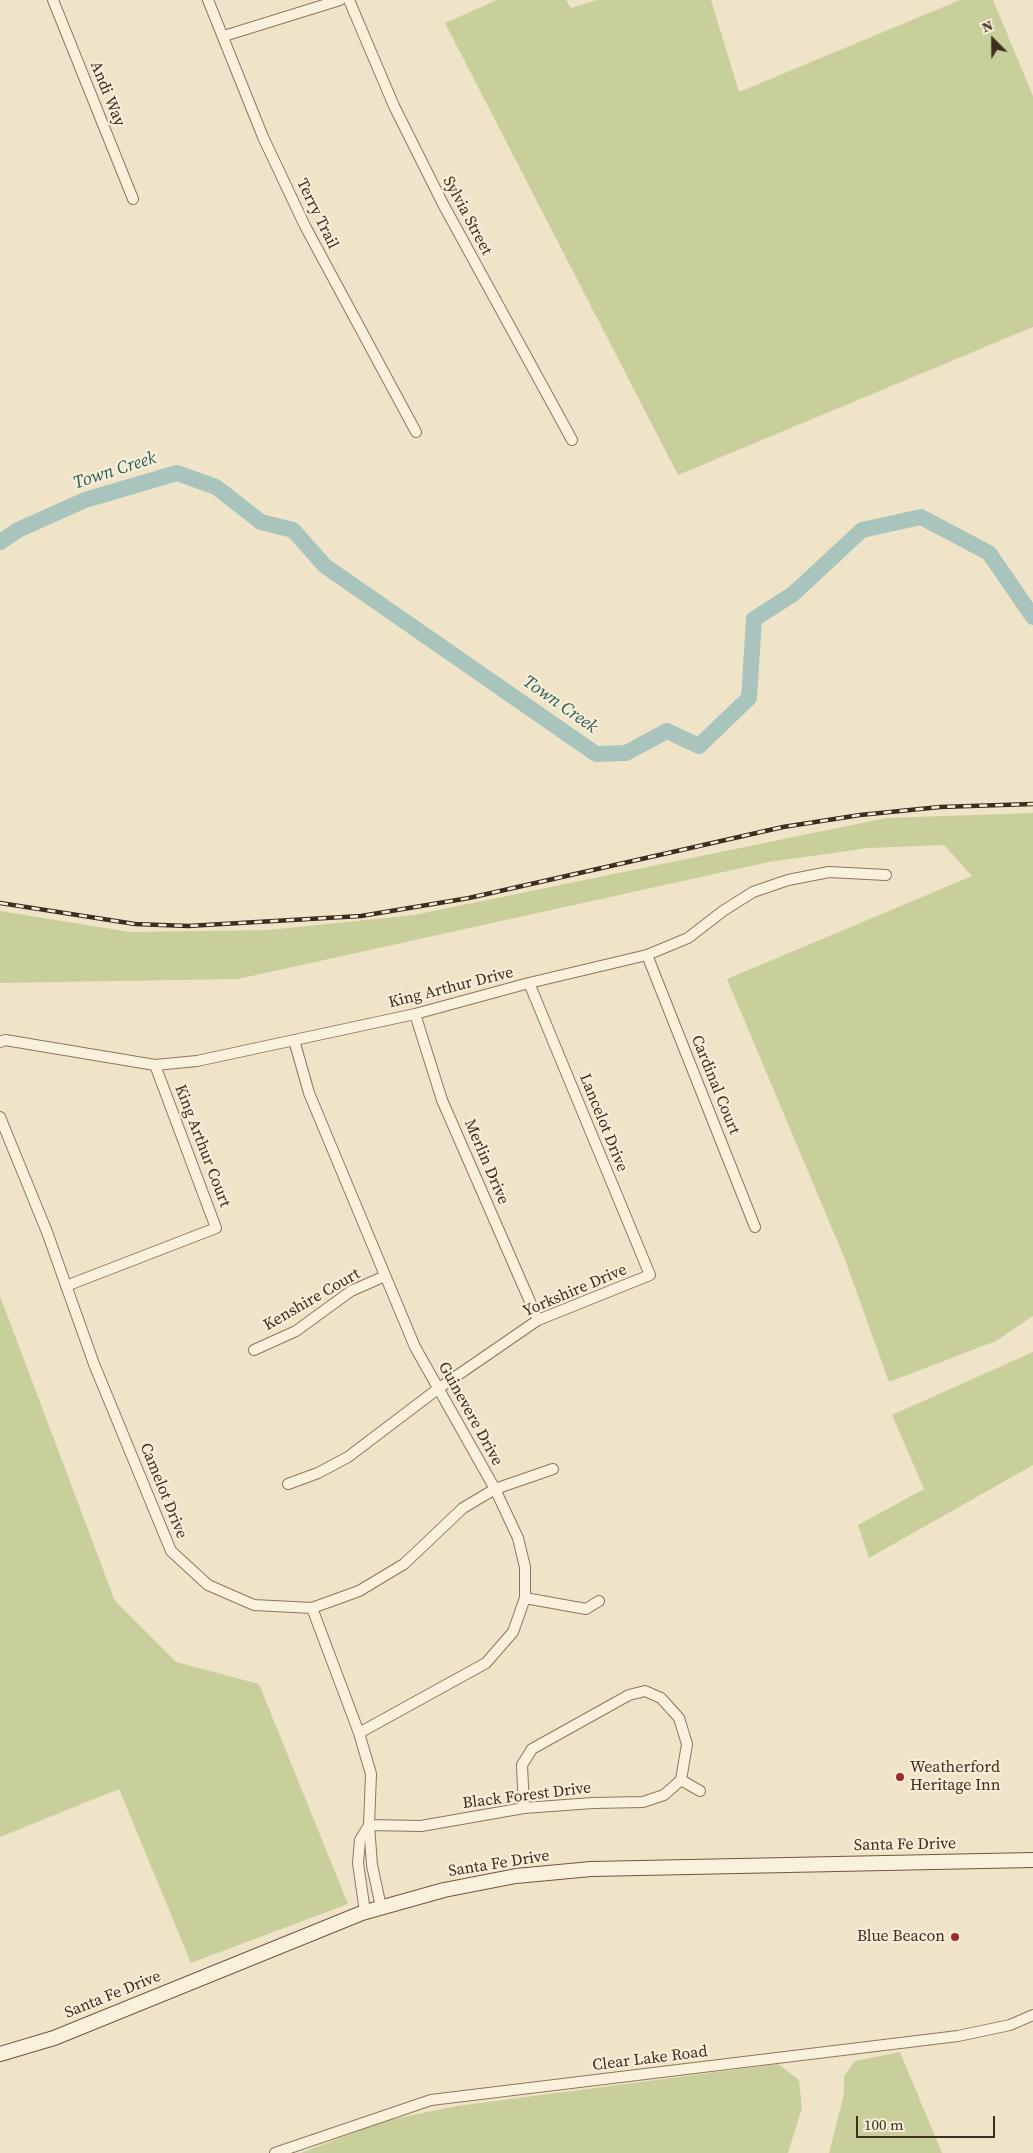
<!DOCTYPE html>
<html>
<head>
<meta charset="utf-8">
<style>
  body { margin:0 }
  #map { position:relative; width:1033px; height:2153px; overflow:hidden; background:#f0e4c8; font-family:"Source Serif 4",serif }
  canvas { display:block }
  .north { position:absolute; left:968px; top:15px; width:50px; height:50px; -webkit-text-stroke:4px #f7eed8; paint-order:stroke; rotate:337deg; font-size:14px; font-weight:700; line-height:20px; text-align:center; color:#3d2e20 }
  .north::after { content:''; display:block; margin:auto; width:18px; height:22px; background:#3d2e20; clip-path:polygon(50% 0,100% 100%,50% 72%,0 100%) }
  .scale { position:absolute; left:856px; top:2116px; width:139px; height:22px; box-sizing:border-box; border:2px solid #3d2e20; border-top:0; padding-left:6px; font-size:15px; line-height:18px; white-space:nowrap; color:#3d2e20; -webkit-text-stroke:4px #f7eed8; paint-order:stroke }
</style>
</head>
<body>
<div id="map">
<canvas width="1033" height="2153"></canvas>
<div class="north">N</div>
<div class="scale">100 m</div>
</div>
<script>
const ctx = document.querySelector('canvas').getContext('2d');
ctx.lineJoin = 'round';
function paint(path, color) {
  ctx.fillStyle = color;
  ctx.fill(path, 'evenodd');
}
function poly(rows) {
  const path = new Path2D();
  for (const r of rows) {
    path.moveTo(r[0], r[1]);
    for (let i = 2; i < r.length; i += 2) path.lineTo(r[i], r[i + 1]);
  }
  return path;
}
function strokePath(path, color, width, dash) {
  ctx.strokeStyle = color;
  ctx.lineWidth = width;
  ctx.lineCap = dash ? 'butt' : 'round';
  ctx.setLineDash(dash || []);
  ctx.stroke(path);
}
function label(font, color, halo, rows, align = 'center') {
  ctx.font = font + ' "Source Serif 4",serif';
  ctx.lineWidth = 4.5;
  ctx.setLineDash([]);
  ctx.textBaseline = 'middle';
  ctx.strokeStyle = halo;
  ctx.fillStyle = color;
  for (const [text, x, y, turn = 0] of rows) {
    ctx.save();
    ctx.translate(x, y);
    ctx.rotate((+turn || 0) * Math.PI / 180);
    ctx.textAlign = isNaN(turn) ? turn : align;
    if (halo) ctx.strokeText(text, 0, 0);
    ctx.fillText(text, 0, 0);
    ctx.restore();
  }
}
paint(poly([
  [497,0,566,0,571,8,597,0,711,0,739,92,960,0,993,0,1033,96,1033,327,678,475,445,23],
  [1033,813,1033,1316,996,1341,889,1382,844,1257,727,979,972,876,944,845,869,848,769,862,238,979,0,983,0,911,130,932,269,930,414,915,886,818],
  [0,1296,115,1601,176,1662,259,1684,348,1904,191,1963,119,1789,0,1837],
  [1033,1352,1033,1465,869,1558,858,1525,924,1489,892,1415],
  [900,2052,942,2153,829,2153,844,2094,844,2076,855,2061],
  [778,2064,799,2080,802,2108,788,2153,301,2153,384,2121,457,2106]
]), '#c9cf9b');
strokePath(poly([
  [0,542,18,530,85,500,177,473,216,487,261,522,293,530,325,566,596,754,626,753,667,731,699,746,749,698,754,619,793,594,862,530,921,517,989,553,1033,617]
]), '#a9c4bc', 16);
const minor = poly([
  [53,0,133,199],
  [208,0,263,137,305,226,416,432],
  [349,0,394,106,443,204,572,440],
  [224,36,340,0],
  [647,955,755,1227],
  [415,1014,442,1100,538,1320],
  [294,1040,309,1093,415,1347,495,1489,518,1538,525,1567,525,1598,513,1632,486,1663,359,1733],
  [0,1042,5,1040,155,1065,197,1061,415,1014,529,983,647,955,688,938,723,911,753,892,788,880,829,872,886,875],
  [0,1117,47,1232,94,1364,171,1551,208,1585,254,1605,312,1608,359,1591,404,1564,463,1508,495,1489,553,1469],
  [66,1286,216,1228,155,1065],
  [254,1350,296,1331,351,1291,385,1276],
  [288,1484,318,1473,348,1457,439,1388,538,1320,650,1275,529,983],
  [525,1598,586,1609,599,1601],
  [312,1608,359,1733,371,1774,369,1825,372,1865,381,1907],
  [681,1780,700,1791],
  [524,1808,522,1765,532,1749,629,1695,645,1691,661,1698,679,1718,687,1744,681,1780],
  [369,1825,421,1826,524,1808,593,1803,643,1802,664,1795,681,1780],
  [365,1912,358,1863,360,1840,369,1825],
  [275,2153,431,2100,958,2036,1010,2025,1033,2015]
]);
const secondary = poly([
  [0,2054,54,2038,362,1913,444,1890,516,1876,591,1869,1033,1860]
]);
strokePath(minor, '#8d765c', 12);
strokePath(secondary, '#6f573f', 16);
strokePath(minor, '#faf1dc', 10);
strokePath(secondary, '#faf1dc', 14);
const rail = poly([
  [0,903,135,924,188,926,361,916,469,898,783,827,860,815,940,807,1033,804]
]);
strokePath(rail, '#3d2e20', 4.5);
strokePath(rail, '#f7eed8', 2.5, [8]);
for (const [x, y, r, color] of [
  [900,1777,5,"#9e2a2b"],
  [955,1937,5,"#9e2a2b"]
]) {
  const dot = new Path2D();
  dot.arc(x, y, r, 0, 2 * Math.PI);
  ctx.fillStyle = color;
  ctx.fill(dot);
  strokePath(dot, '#f7eed8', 2);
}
label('16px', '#3d2e20', '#f7eed8', [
  ["Andi Way",107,94,68],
  ["Terry Trail",317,214,64],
  ["Sylvia Street",467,216,62],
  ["King Arthur Drive",451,988,-14],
  ["Cardinal Court",715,1085,68],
  ["Lancelot Drive",603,1123,68],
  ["King Arthur Court",202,1146,69],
  ["Merlin Drive",486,1162,67],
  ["Yorkshire Drive",575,1291,-23],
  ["Kenshire Court",312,1300,-30],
  ["Guinevere Drive",470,1414,61],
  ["Camelot Drive",163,1491,68],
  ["Black Forest Drive",527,1796,-7],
  ["Santa Fe Drive",905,1845,-1],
  ["Santa Fe Drive",499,1864,-9],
  ["Santa Fe Drive",113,1995,-22],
  ["Clear Lake Road",650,2059,-7]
]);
label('16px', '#3d2e20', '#f7eed8', [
  ["Weatherford",910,1768],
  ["Heritage Inn",910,1786],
  ["Blue Beacon",945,1937,"right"]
], 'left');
label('italic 18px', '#2f5d5a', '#f7eed8', [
  ["Town Creek",115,471,-18],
  ["Town Creek",560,705,35]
]);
</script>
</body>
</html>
